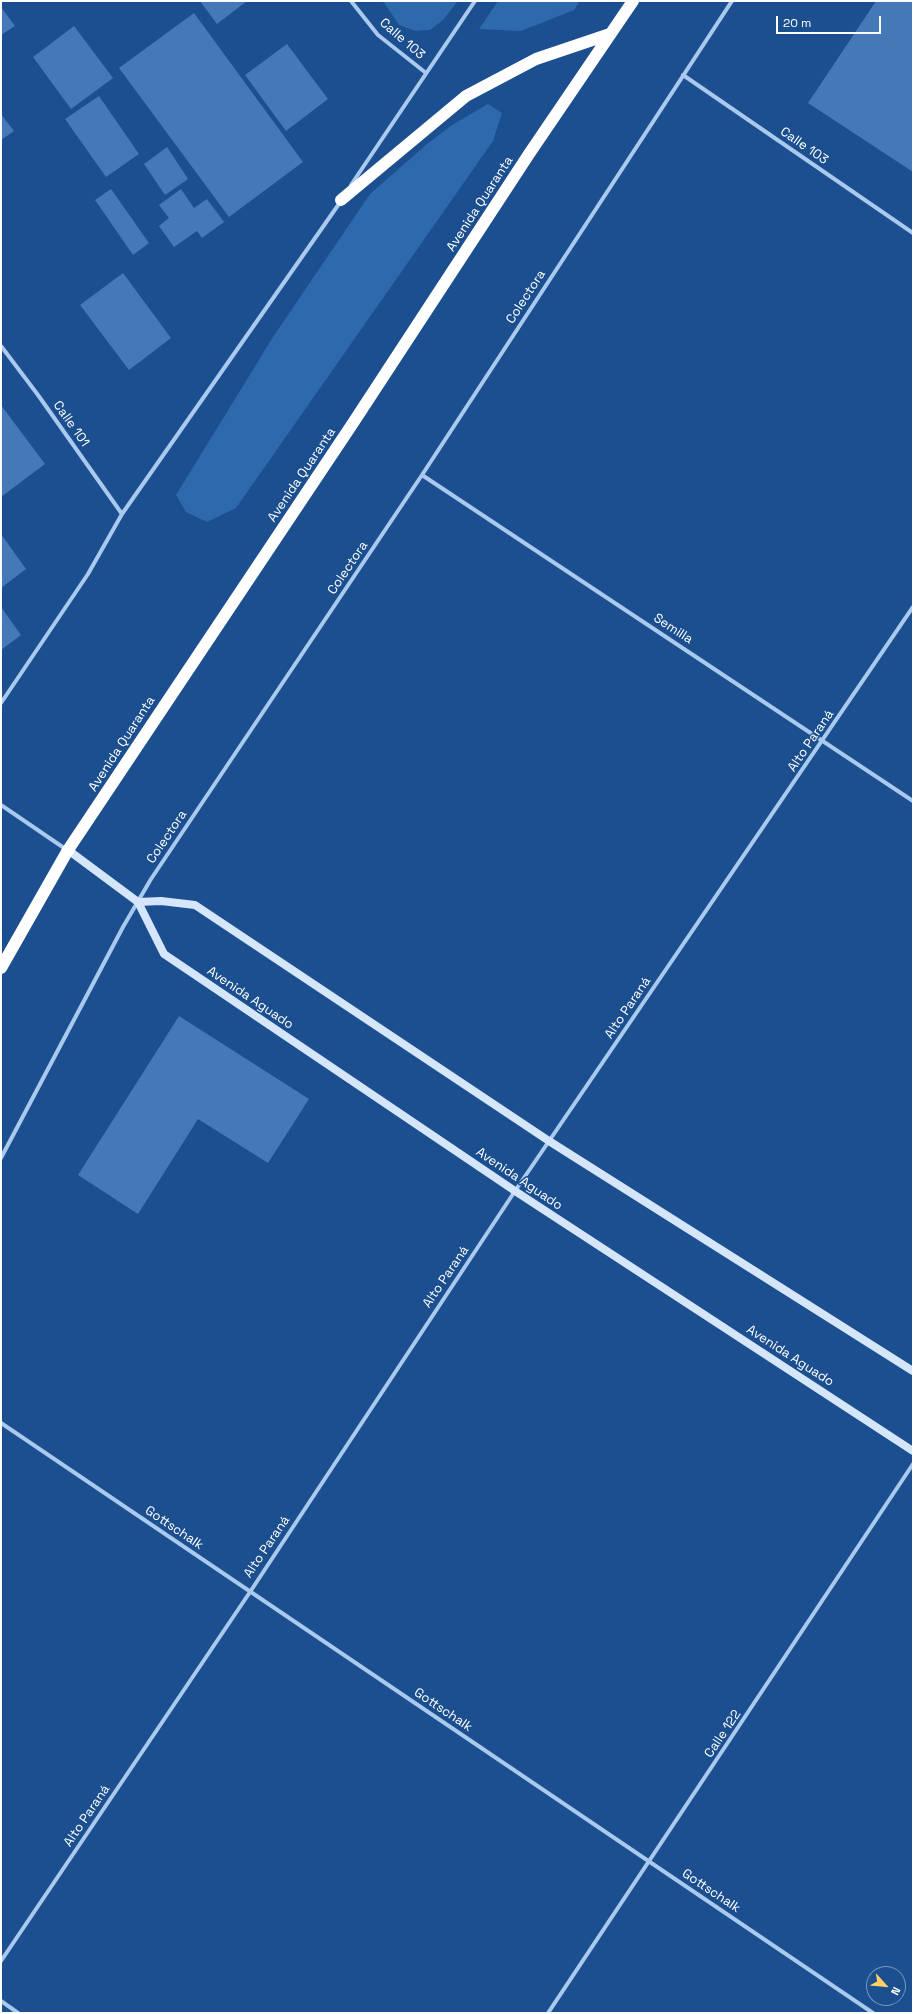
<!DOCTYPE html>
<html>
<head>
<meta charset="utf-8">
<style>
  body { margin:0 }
  #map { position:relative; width:914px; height:2014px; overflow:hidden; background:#1b4f8f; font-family:"Space Grotesk",sans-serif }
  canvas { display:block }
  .frame { position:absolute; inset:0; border:2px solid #fff; pointer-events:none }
  .north { position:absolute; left:866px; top:1966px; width:40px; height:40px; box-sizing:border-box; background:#1b4f8f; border:1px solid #7695bc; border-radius:50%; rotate:117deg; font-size:11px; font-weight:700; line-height:16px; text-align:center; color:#fff }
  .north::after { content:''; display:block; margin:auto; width:14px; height:18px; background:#ffd166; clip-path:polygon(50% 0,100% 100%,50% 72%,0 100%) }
  .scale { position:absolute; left:776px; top:16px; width:105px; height:18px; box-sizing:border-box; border:2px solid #fff; border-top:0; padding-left:5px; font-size:12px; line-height:14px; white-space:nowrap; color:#fff; -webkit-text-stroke:3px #1b4f8f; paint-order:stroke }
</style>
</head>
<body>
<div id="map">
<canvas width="914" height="2014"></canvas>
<div class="frame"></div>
<div class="north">N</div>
<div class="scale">20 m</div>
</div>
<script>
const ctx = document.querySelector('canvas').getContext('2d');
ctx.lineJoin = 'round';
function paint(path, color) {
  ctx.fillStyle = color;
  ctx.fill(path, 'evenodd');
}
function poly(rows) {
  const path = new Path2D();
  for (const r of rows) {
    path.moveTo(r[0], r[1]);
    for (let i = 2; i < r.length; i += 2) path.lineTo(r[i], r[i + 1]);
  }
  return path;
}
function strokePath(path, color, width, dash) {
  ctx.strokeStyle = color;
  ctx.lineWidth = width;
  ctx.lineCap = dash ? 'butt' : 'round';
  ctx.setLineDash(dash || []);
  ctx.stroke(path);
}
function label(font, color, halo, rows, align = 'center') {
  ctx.font = font + ' "Space Grotesk",sans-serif';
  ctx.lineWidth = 3;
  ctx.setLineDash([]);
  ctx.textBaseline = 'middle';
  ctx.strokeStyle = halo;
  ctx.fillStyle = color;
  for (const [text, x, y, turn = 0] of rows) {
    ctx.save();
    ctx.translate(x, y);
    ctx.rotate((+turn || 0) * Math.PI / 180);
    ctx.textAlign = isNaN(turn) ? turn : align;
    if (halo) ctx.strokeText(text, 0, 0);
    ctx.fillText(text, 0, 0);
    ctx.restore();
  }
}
paint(poly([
  [383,1,458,1,443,20,430,30,415,31,399,25],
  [498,1,580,1,574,10,521,31,479,29],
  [488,104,502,113,493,141,236,508,207,522,186,512,176,495,273,337,370,194,427,144,452,125]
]), '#2e69ad');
paint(poly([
  [200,1,247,1,217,24],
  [876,1,913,1,913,172,808,103],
  [1,7,15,26,1,35],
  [194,13,303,162,229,217,119,68],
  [74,26,113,78,71,109,33,57],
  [287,44,328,99,286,131,245,75],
  [99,96,139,154,106,177,65,119],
  [1,114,14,131,1,140],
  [167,147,188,179,165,195,144,164],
  [111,189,149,243,133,255,95,200],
  [181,189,194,208,207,199,224,222,202,238,197,231,174,247,159,226,169,218,159,205],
  [123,273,171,338,129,370,80,305],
  [1,405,45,464,1,497],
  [1,534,26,569,1,588],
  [1,607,21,635,1,650],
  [179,1016,309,1099,268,1163,198,1119,138,1214,78,1175]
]), '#4478b7');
strokePath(poly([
  [351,1,378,35,426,73],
  [683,75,913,233],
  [351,185,475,1],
  [1,346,38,395,122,514],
  [422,475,913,801],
  [1,703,88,574,122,514,341,201],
  [1,805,67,850],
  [1,1158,123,927,151,879,422,475,732,1],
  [1,1423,873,2013],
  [1,1961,250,1592,515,1191,913,607],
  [1,2001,18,2013],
  [548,2013,913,1464]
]), '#a9c9ee', 4);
strokePath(poly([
  [68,850,138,902,164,954,515,1191,913,1451],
  [138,902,161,901,195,905,549,1141,913,1371]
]), '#d6e6fa', 8);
strokePath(poly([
  [341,200,466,96,536,59,610,34],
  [1,968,68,850,353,423,529,154,633,1]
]), '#fff', 12);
label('13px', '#fff', '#1b4f8f', [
  ["Calle 103",402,39,41],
  ["Calle 103",804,146,35],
  ["Avenida Quaranta",480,204,-57],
  ["Colectora",526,297,-57],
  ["Calle 101",71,424,55],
  ["Avenida Quaranta",302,475,-56],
  ["Colectora",348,568,-56],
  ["Semilla",673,629,33],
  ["Alto Paraná",811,741,-56],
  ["Avenida Quaranta",122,744,-57],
  ["Colectora",167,837,-56],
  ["Avenida Aguado",250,998,34],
  ["Alto Paraná",628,1008,-56],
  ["Avenida Aguado",519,1179,34],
  ["Alto Paraná",446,1277,-56],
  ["Avenida Aguado",790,1356,33],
  ["Gottschalk",174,1528,34],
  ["Alto Paraná",267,1547,-56],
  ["Gottschalk",443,1710,34],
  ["Calle 122",723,1734,-56],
  ["Alto Paraná",87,1816,-56],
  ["Gottschalk",711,1891,34]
]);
</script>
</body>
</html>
